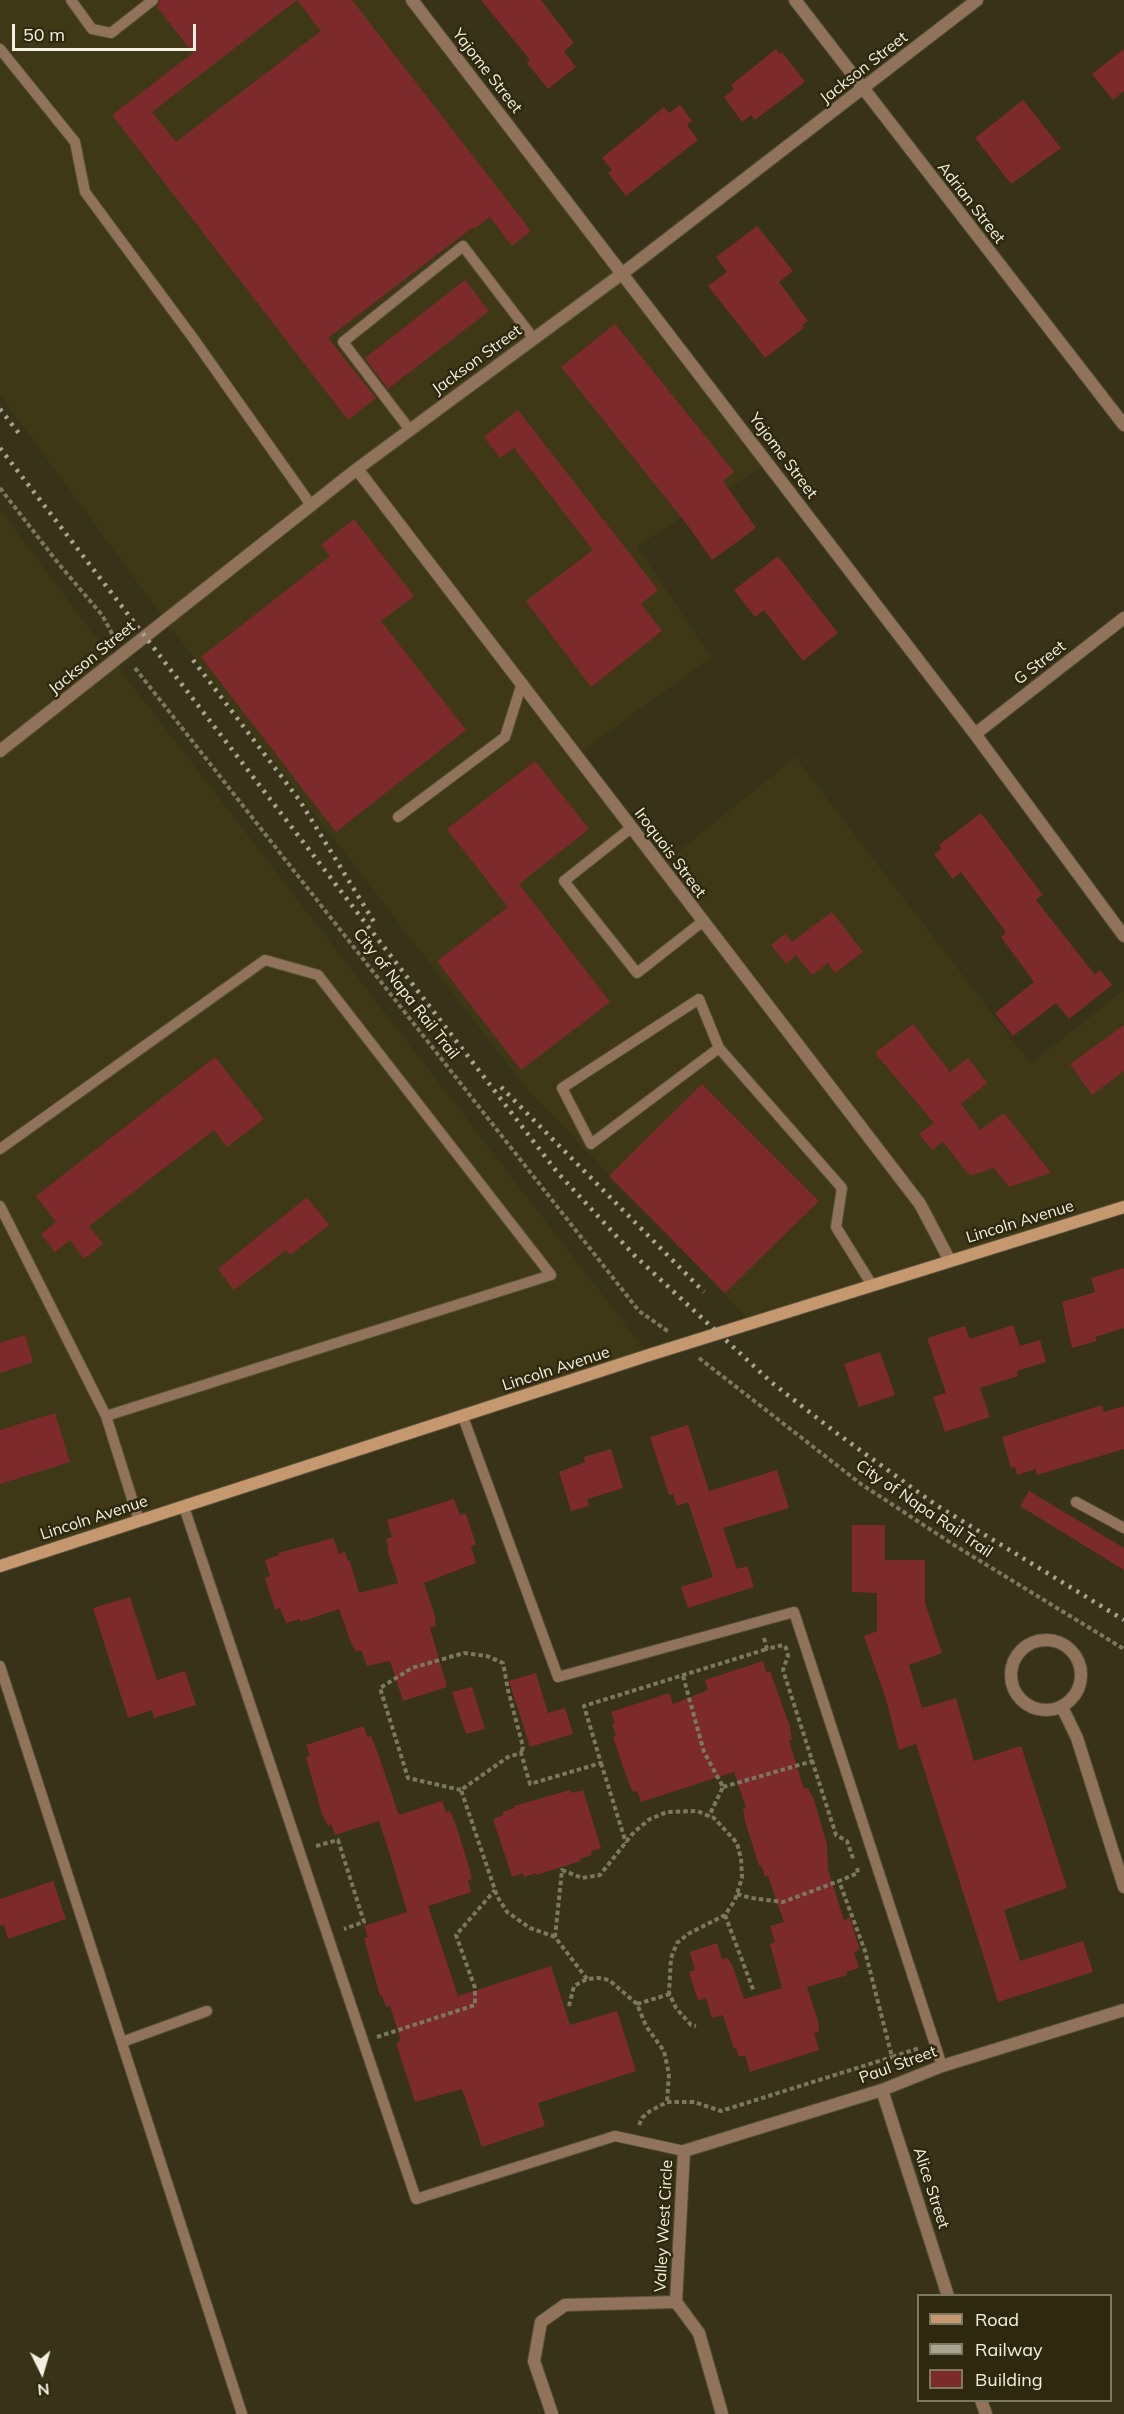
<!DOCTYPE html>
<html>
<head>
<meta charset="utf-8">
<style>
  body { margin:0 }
  #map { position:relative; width:1124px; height:2414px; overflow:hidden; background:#373218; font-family:Mulish,sans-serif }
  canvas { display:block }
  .legend { position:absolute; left:917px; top:2294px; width:195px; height:108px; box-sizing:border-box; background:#2d280e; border:2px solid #7c7862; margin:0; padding:8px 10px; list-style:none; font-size:18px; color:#f3f0e1 }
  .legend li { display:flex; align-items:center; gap:12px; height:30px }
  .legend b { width:30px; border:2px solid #7c7862 }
  .north { position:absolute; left:12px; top:2342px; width:60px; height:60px; -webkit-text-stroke:4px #2d280e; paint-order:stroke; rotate:175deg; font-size:16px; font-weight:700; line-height:24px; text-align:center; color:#f3f0e1 }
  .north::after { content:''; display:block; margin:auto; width:21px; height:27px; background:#f3f0e1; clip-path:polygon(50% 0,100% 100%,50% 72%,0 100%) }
  .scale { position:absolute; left:12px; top:24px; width:184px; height:27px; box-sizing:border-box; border:3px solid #f3f0e1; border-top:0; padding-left:8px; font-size:18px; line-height:21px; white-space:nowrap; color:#f3f0e1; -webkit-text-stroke:4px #2d280e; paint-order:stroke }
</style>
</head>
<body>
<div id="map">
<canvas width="1124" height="2414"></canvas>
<ul class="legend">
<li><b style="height:8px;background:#c6986f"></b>Road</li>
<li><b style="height:8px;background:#a8a491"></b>Railway</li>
<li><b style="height:16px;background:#7d2a2d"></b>Building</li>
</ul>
<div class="north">N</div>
<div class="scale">50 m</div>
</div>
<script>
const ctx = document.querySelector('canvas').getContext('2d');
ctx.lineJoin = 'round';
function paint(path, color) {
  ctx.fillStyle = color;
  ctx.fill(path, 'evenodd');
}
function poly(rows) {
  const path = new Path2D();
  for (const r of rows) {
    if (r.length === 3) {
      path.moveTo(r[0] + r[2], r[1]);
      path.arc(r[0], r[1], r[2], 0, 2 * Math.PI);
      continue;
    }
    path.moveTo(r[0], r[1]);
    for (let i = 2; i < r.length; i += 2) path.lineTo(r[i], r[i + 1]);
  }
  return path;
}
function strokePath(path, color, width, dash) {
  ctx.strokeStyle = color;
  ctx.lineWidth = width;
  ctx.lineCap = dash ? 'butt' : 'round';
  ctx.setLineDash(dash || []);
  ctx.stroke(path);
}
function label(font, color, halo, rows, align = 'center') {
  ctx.font = font + ' Mulish,sans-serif';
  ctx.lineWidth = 5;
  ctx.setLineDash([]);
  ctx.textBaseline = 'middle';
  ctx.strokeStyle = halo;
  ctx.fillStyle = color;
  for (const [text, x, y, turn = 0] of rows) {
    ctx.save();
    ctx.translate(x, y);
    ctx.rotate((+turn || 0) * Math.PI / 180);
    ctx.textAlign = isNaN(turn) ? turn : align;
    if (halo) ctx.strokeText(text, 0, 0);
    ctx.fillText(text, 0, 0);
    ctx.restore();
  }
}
paint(poly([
  [0,0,412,0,768,463,637,546,711,658,576,755,660,867,795,757,1031,1064,1124,990,1124,1207,753,1324,526,1088,165,620,0,395],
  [0,509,114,662,649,1355,0,1566]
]), '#3f3816');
paint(poly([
  [160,0,352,0,531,231,512,246,490,217,474,229,473,227,328,338,376,398,348,420,112,115,193,53,157,7],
  [297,0,321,31,176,142,152,112],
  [481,0,541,0,574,43,564,51,576,67,548,89,527,63,530,60],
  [776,49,780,54,782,52,805,82,755,120,751,115,742,122,724,97,734,89,731,85],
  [1124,49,1124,91,1113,100,1092,74],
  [1023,100,1061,148,1011,184,975,138],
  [680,105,692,121,687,125,698,140,626,196,608,173,612,170,602,158,664,107,669,113],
  [757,226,793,271,779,282,808,321,802,325,804,328,765,358,708,286,727,272,716,257],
  [465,280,489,311,388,389,365,358],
  [615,324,734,472,723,481,756,528,712,560,689,527,561,367],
  [518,410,658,590,641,604,662,631,591,687,526,601,593,550,514,448,500,458,484,437],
  [354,519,414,596,381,621,466,730,336,832,201,657,330,556,321,545],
  [778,556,838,633,803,661,764,610,755,617,734,590],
  [535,761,589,829,519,884,610,1002,521,1070,437,961,508,907,447,829],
  [981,813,1043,895,1036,900,1095,975,1100,970,1112,985,1069,1019,1056,1003,1013,1036,995,1013,1034,982,1001,937,1006,932,961,872,953,879,934,854,941,849,939,845],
  [832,912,863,952,835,973,828,963,812,975,796,955,786,964,771,945,785,934,792,942],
  [913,1024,950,1072,968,1058,987,1083,961,1104,980,1130,1004,1113,1051,1173,1009,1187,994,1168,970,1176,943,1142,932,1150,919,1134,934,1123,875,1053],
  [1124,1025,1124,1071,1092,1095,1070,1064],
  [215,1057,264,1119,227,1147,214,1130,89,1226,103,1244,84,1259,70,1240,55,1252,41,1234,56,1222,36,1196],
  [702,1084,819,1201,725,1293,609,1176],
  [307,1197,329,1225,290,1255,286,1250,234,1290,218,1269],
  [1124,1268,1124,1328,1095,1337,1097,1341,1072,1348,1062,1302,1095,1292,1091,1278],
  [1013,1325,1020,1346,1040,1340,1046,1362,1017,1371,1018,1376,980,1388,990,1417,945,1432,933,1397,946,1393,927,1338,965,1326,970,1339],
  [25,1335,33,1362,0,1373,0,1343],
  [880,1352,895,1395,859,1407,844,1364],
  [1102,1405,1104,1412,1124,1406,1124,1449,1037,1475,1036,1469,1017,1475,1015,1467,1011,1468,1002,1437],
  [55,1413,70,1462,0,1484,0,1430],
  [688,1425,709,1491,777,1470,789,1508,723,1528,737,1569,747,1566,754,1587,688,1608,681,1587,713,1577,688,1502,677,1506,673,1494,669,1495,650,1437],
  [611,1449,623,1488,587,1499,589,1506,571,1511,559,1472,585,1462,584,1457],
  [1029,1491,1124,1548,1124,1570,1020,1506],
  [454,1499,460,1515,466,1513,476,1545,471,1546,476,1563,424,1583,435,1616,436,1626,430,1628,447,1687,403,1701,390,1661,367,1666,361,1650,356,1652,351,1643,339,1609,300,1622,300,1619,286,1623,280,1608,275,1610,265,1578,270,1576,265,1560,279,1555,278,1553,333,1538,339,1554,345,1552,348,1561,350,1561,359,1593,398,1583,387,1549,389,1548,386,1539,392,1537,387,1520],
  [852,1525,885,1525,885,1560,925,1560,925,1603,942,1653,909,1665,922,1708,956,1698,974,1761,1021,1746,1067,1888,1004,1910,1020,1961,1083,1941,1093,1972,998,2002,916,1744,899,1750,886,1699,864,1636,877,1631,877,1593,852,1592],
  [130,1597,157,1680,185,1671,196,1705,154,1718,152,1710,128,1718,93,1608],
  [763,1661,766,1672,770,1671,790,1727,792,1740,789,1741,804,1789,808,1788,814,1800,827,1844,828,1869,844,1920,850,1918,860,1950,854,1952,859,1968,846,1972,847,1975,807,1987,818,2021,819,2032,814,2033,819,2050,750,2072,745,2055,739,2057,736,2048,734,2049,723,2015,712,2018,706,1998,698,2001,689,1972,695,1970,690,1952,717,1943,722,1959,728,1958,733,1967,744,1999,782,1988,770,1944,775,1942,770,1926,784,1922,768,1876,765,1877,761,1865,759,1866,745,1821,743,1809,746,1808,734,1772,641,1802,637,1791,633,1792,628,1781,613,1737,616,1736,612,1724,615,1723,611,1712,669,1693,673,1704,708,1690,705,1680],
  [536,1673,548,1713,565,1708,573,1734,530,1747,509,1681],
  [472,1687,485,1729,466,1734,452,1692],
  [364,1726,367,1737,371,1736,376,1748,399,1815,442,1801,446,1812,450,1811,455,1822,469,1867,472,1879,468,1880,471,1892,428,1906,458,1996,551,1966,570,2025,617,2011,636,2071,538,2103,545,2126,482,2147,462,2089,415,2102,396,2043,401,2041,390,2006,386,2007,382,1995,380,1996,364,1938,368,1937,364,1926,407,1912,391,1858,379,1821,335,1835,331,1824,328,1826,322,1814,306,1757,310,1756,306,1745],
  [570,1790,572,1793,583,1790,601,1848,591,1851,592,1855,580,1859,581,1861,536,1875,536,1873,524,1877,523,1873,512,1877,493,1819,504,1815,502,1812,515,1808,514,1806],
  [53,1881,66,1919,8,1939,4,1925,0,1926,0,1899]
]), '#7d2a2d');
const lane = poly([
  [71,0,92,29,111,33,153,0],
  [0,49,75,142,85,192,193,338,311,505],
  [410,430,343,342,463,246,534,339],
  [398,817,505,737,522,683],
  [631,828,564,881,637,973,702,922],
  [719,1048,699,999,562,1088,591,1144,719,1048,842,1188,836,1227,872,1285],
  [0,1149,265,960,318,975,551,1275,106,1416],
  [0,1206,106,1416,139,1521],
  [463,1417,558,1677,794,1612,942,2066],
  [1076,1502,1124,1528],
  [184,1507,416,2199,615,2136,684,2151],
  [0,1666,242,2414],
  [122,2042,207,2011]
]);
const street = poly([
  [412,0,975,734,1124,936],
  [795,0,1124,425],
  [357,469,920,1204,950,1261],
  [975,734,1124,618],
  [0,751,357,469,623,273,977,0],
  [1046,1675,35],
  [1062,1707,1077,1738,1124,1887],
  [882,2090,948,2296],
  [981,2400,986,2414],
  [552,2414,534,2361,541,2322,565,2305,676,2302],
  [722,2414,699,2333,676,2302,684,2151,882,2090,942,2066,1124,2010]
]);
const secondary = poly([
  [0,1566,649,1355,1124,1207]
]);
strokePath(lane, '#555038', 12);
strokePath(street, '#555038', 14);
strokePath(secondary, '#555038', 14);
strokePath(poly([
  [0,488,58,563,102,615,115,639],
  [135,668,639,1311,669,1332],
  [699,1358,861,1484,954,1545,1124,1649],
  [764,1638,767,1649,783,1645,786,1648,788,1656,783,1670,836,1835,847,1841,854,1861],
  [683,1676,704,1752,723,1787,709,1816],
  [601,1763,626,1843],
  [723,1787,813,1761],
  [461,1790,408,1778,380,1688,412,1668,464,1653,487,1656,503,1663,508,1690,523,1747,521,1753],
  [316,1846,338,1840,364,1922,344,1929],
  [857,1868,858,1873,839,1881,865,1951,892,2057,919,2048],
  [737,1894,751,1898,783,1902,839,1881],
  [725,1915,754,1992],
  [555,1937,530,1928,507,1912,497,1896,461,1790,508,1757,521,1753,530,1784,601,1763,584,1706,767,1649],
  [587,1979,555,1937,562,1870,582,1878,600,1875,634,1832,650,1819,667,1812,697,1811,714,1818,737,1843,741,1859,742,1878,735,1900,725,1915,688,1934,677,1943,671,1958,669,1993,676,2008,691,2025,696,2026],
  [637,2004,670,1994],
  [569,2006,574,1986,587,1979,598,1978,609,1980,637,2004,646,2026,664,2051,669,2074,667,2102],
  [377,2037,475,2005,475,1988,456,1935,495,1890],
  [639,2125,642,2118,650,2111,667,2102,694,2102,721,2111,892,2057]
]), '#7b7761', 4, [4.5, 3]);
strokePath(lane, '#90735a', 10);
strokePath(street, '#90735a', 12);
strokePath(secondary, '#c6986f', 12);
strokePath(poly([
  [0,409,21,436],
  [0,448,557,1172,634,1255,771,1382,835,1432,936,1505,1124,1620],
  [193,660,300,801,374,922],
  [501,1087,704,1292]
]), '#a8a491', 4.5, [3, 6]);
label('16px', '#f3f0e1', '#2d280e', [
  ["Jackson Street",864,68,-38],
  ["Yajome Street",487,71,52],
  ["Adrian Street",971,203,52],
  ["Jackson Street",477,360,-36],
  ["Yajome Street",783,456,53],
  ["Jackson Street",92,658,-39],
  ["G Street",1040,663,-38],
  ["Iroquois Street",670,853,53],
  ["City of Napa Rail Trail",406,994,52],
  ["Lincoln Avenue",1020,1222,-17],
  ["Lincoln Avenue",556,1369,-18],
  ["City of Napa Rail Trail",924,1509,34],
  ["Lincoln Avenue",94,1518,-18],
  ["Paul Street",898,2065,-20],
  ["Alice Street",931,2188,72],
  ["Valley West Circle",664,2226,-87]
]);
</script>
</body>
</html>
